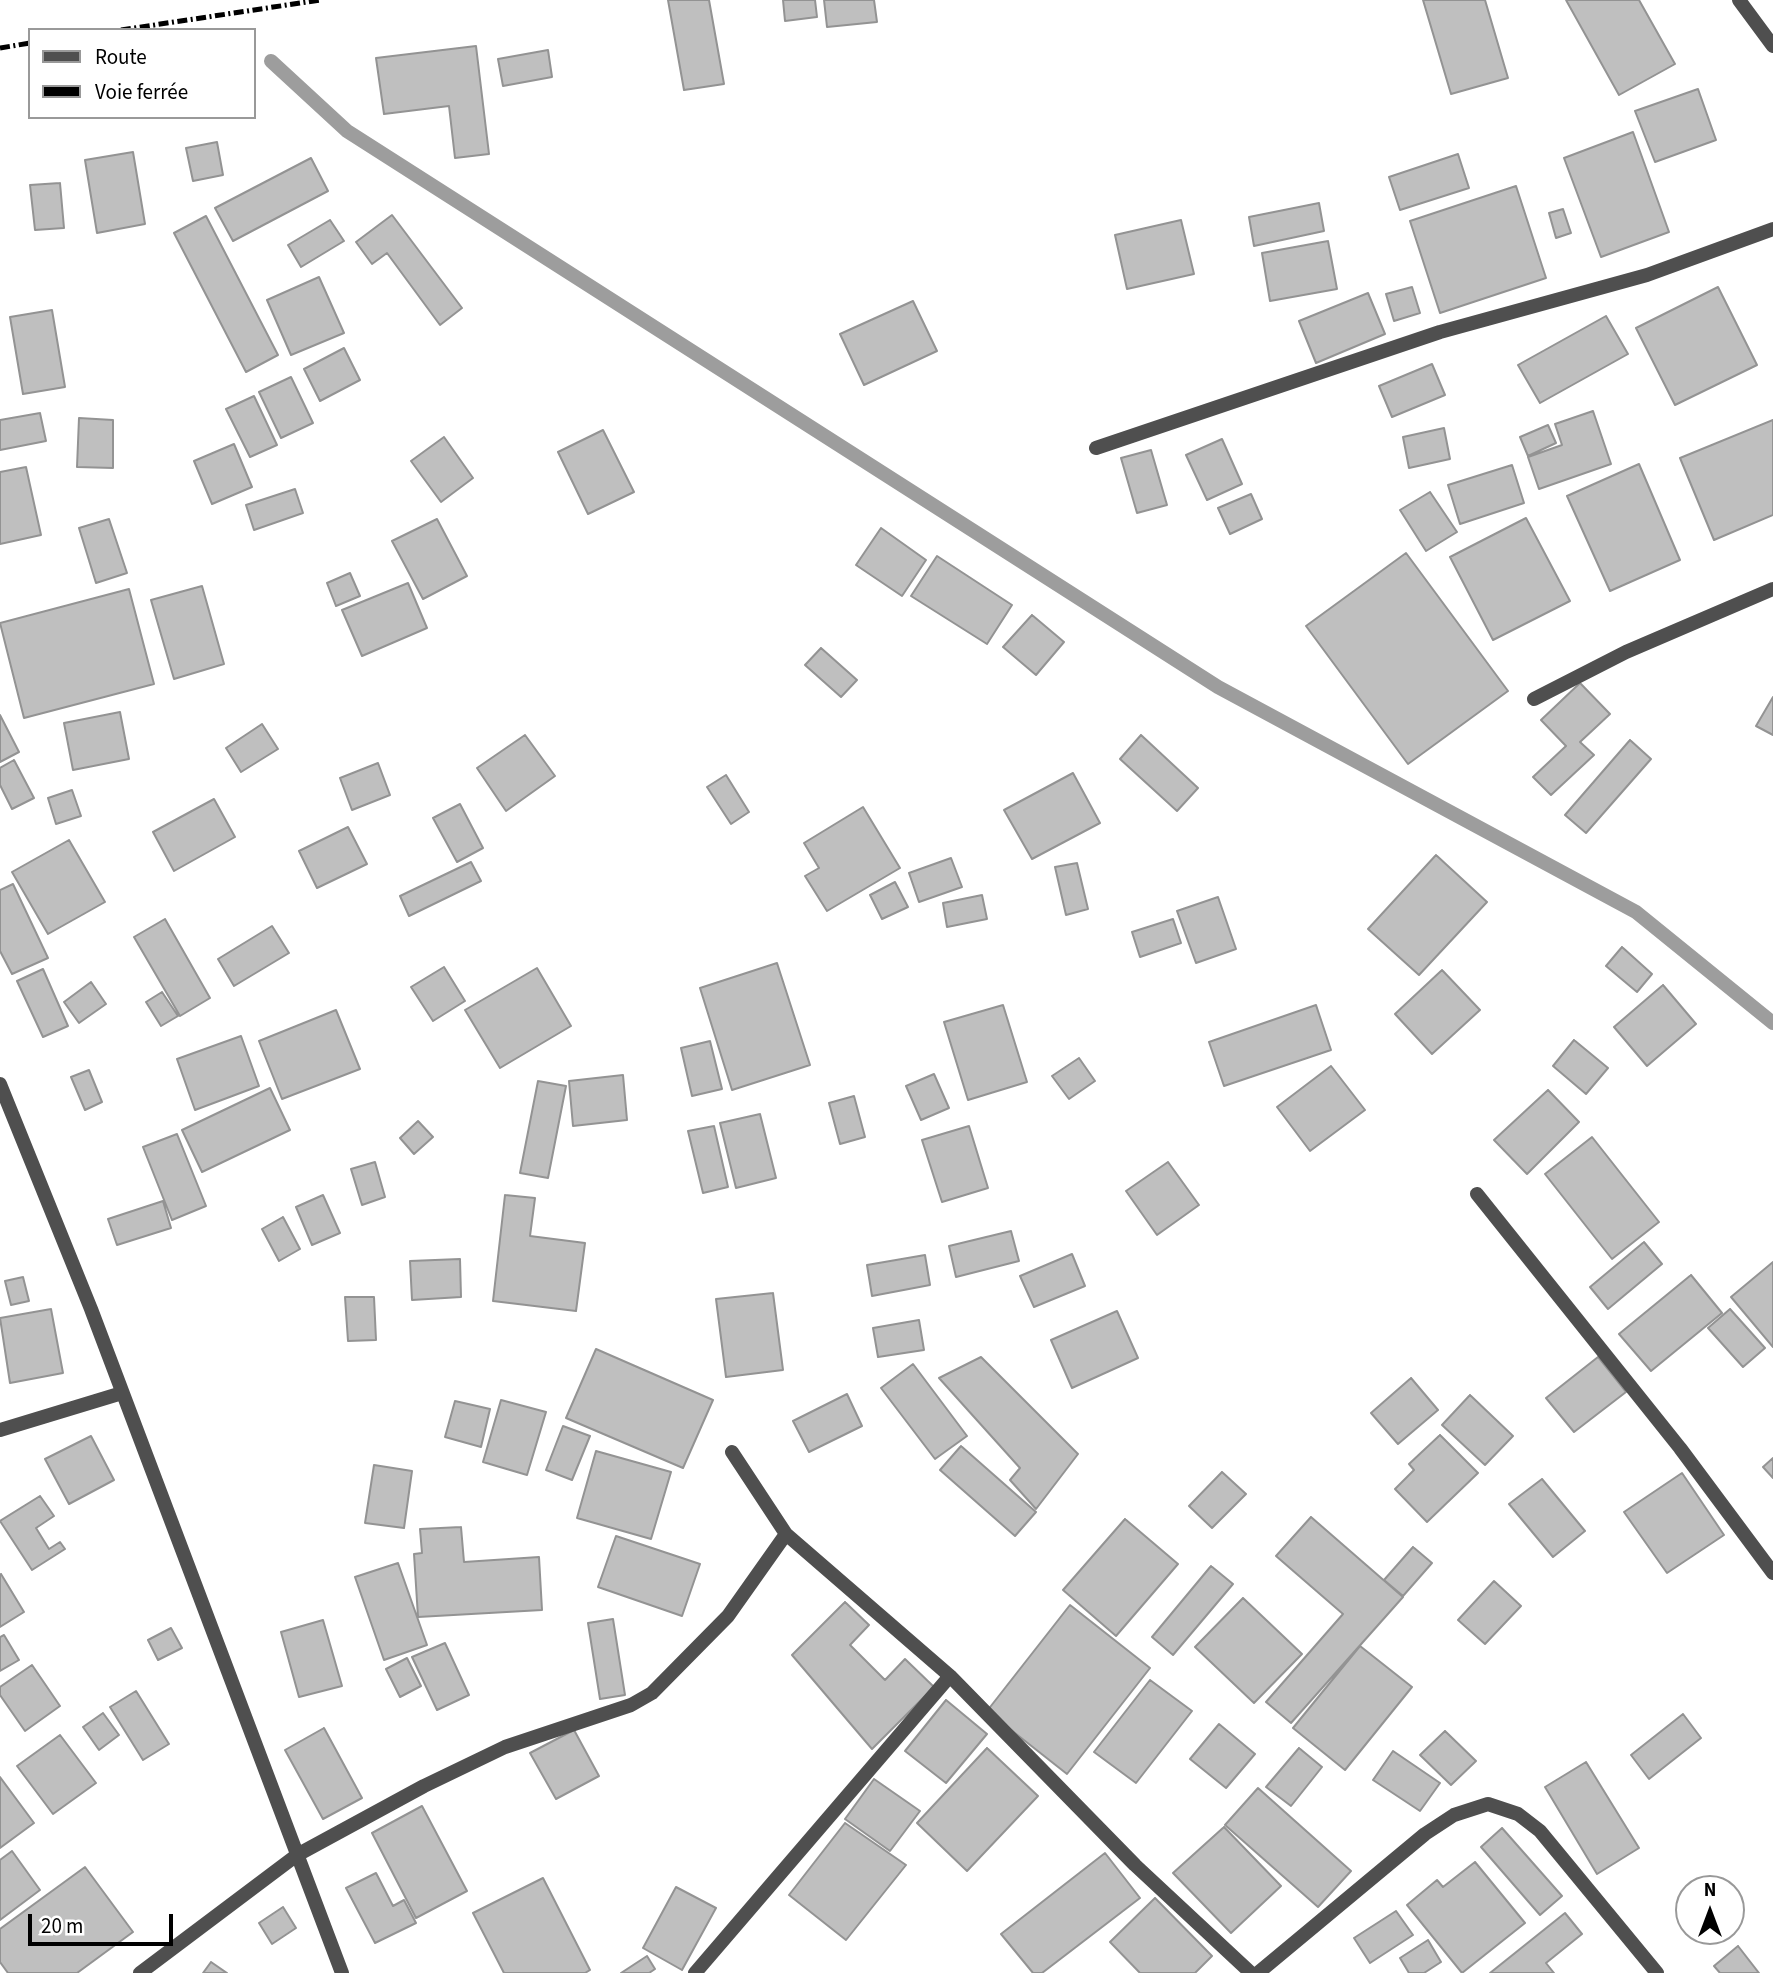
<!DOCTYPE html>
<html>
<head>
<meta charset="utf-8">
<style>
  body { margin:0 }
  #map { position:relative; width:1773px; height:1973px; overflow:hidden; background:#fff; font-family:"Source Sans 3",sans-serif }
  canvas { display:block }
  .legend { position:absolute; left:28px; top:28px; width:228px; height:91px; box-sizing:border-box; background:#fff; border:2px solid #999; margin:0; padding:9px 12px; list-style:none; font-size:21px; color:#000 }
  .legend li { display:flex; align-items:center; gap:14px; height:35px }
  .legend b { width:35px; border:2px solid #999 }
  .north { position:absolute; left:1675px; top:1875px; width:70px; height:70px; box-sizing:border-box; background:#fff; border:2px solid #999; border-radius:50%; rotate:0deg; font-size:19px; font-weight:700; line-height:28px; text-align:center; color:#000 }
  .north::after { content:''; display:block; margin:auto; width:24px; height:32px; background:#000; clip-path:polygon(50% 0,100% 100%,50% 72%,0 100%) }
  .scale { position:absolute; left:28px; top:1914px; width:145px; height:32px; box-sizing:border-box; border:4px solid #000; border-top:0; padding-left:9px; font-size:21px; line-height:24px; white-space:nowrap; color:#000; -webkit-text-stroke:5px #fff; paint-order:stroke }
</style>
</head>
<body>
<div id="map">
<canvas width="1773" height="1973"></canvas>
<ul class="legend">
<li><b style="height:9px;background:#4f4f4f"></b>Route</li>
<li><b style="height:9px;background:#000"></b>Voie ferrée</li>
</ul>
<div class="north">N</div>
<div class="scale">20 m</div>
</div>
<script>
const ctx = document.querySelector('canvas').getContext('2d');
ctx.lineJoin = 'round';
function poly(rows) {
  const path = new Path2D();
  for (const r of rows) {
    path.moveTo(r[0], r[1]);
    for (let i = 2; i < r.length; i += 2) path.lineTo(r[i], r[i + 1]);
  }
  return path;
}
function strokePath(path, color, width, dash) {
  ctx.strokeStyle = color;
  ctx.lineWidth = width;
  ctx.lineCap = dash ? 'butt' : 'round';
  ctx.setLineDash(dash || []);
  ctx.stroke(path);
}
function paint(path, color) {
  ctx.fillStyle = color;
  ctx.fill(path, 'evenodd');
}
strokePath(poly([
  [271,61,347,131,1218,687,1636,912,1773,1023]
]), '#9d9d9d', 14);
const building = poly([
  [668,0,709,0,724,84,684,90,668,0],
  [783,0,815,0,817,17,785,21,783,0],
  [824,0,874,0,877,22,827,27,824,0],
  [1423,0,1485,0,1508,78,1451,94,1423,0],
  [1566,0,1639,0,1675,64,1619,95,1566,0],
  [476,46,489,154,455,158,449,106,384,114,376,58,476,46],
  [548,50,552,77,503,86,498,59,548,50],
  [1698,89,1716,140,1655,162,1635,111,1698,89],
  [1633,132,1669,232,1601,257,1564,158,1633,132],
  [217,142,223,175,193,181,186,148,217,142],
  [133,152,145,224,97,233,85,160,133,152],
  [1458,154,1469,188,1400,210,1389,177,1458,154],
  [311,158,328,191,233,241,215,208,311,158],
  [60,183,64,228,35,230,30,185,60,183],
  [1516,186,1546,278,1440,313,1410,221,1516,186],
  [1319,203,1324,231,1254,246,1249,217,1319,203],
  [1563,209,1571,233,1556,238,1549,213,1563,209],
  [392,215,462,308,440,325,387,253,372,264,356,242,392,215],
  [206,216,278,355,246,372,174,233,206,216],
  [330,220,344,241,301,267,288,245,330,220],
  [1181,220,1194,274,1127,289,1115,235,1181,220],
  [1328,241,1337,289,1270,301,1262,253,1328,241],
  [319,277,344,333,291,355,267,300,319,277],
  [1412,287,1420,313,1394,321,1386,294,1412,287],
  [1718,287,1757,365,1675,405,1636,328,1718,287],
  [1368,293,1385,334,1316,363,1299,321,1368,293],
  [913,301,937,351,864,385,840,334,913,301],
  [52,310,65,387,23,394,10,317,52,310],
  [1606,316,1628,354,1540,403,1518,365,1606,316],
  [344,348,360,380,320,401,304,369,344,348],
  [1432,364,1445,395,1392,417,1379,386,1432,364],
  [291,377,313,423,281,438,259,392,291,377],
  [254,396,277,445,250,457,226,409,254,396],
  [1593,411,1611,464,1539,489,1528,457,1562,445,1555,424,1593,411],
  [40,413,46,441,0,450,0,420,40,413],
  [79,418,113,420,113,468,77,467,79,418],
  [1773,420,1773,515,1714,540,1680,458,1773,420],
  [1548,425,1556,443,1528,456,1520,437,1548,425],
  [1444,428,1450,459,1409,468,1403,437,1444,428],
  [603,430,634,492,588,514,558,452,603,430],
  [444,437,473,478,441,502,411,461,444,437],
  [1222,439,1242,484,1207,500,1186,455,1222,439],
  [234,444,252,487,212,504,194,461,234,444],
  [1151,450,1167,505,1137,513,1121,458,1151,450],
  [1639,464,1680,560,1610,591,1567,496,1639,464],
  [1512,465,1524,503,1460,524,1448,485,1512,465],
  [26,467,41,535,0,544,0,472,26,467],
  [295,489,303,513,254,530,246,505,295,489],
  [1430,492,1457,532,1426,551,1400,510,1430,492],
  [1251,494,1262,519,1230,534,1218,508,1251,494],
  [1526,518,1570,601,1493,640,1450,557,1526,518],
  [109,519,127,573,96,583,79,528,109,519],
  [437,519,467,576,423,599,392,541,437,519],
  [881,528,926,560,902,596,856,565,881,528],
  [1406,553,1508,691,1408,764,1306,626,1406,553],
  [937,556,1012,605,987,644,911,596,937,556],
  [350,573,360,596,336,606,327,583,350,573],
  [408,583,427,628,362,656,342,610,408,583],
  [202,586,224,664,174,679,151,600,202,586],
  [129,589,154,684,24,718,0,623,129,589],
  [1032,615,1064,642,1036,675,1003,647,1032,615],
  [821,648,857,680,841,697,805,665,821,648],
  [1580,683,1610,714,1580,742,1594,755,1551,795,1533,777,1566,746,1541,720,1580,683],
  [1773,697,1773,735,1756,726,1773,697],
  [120,712,129,759,73,770,64,723,120,712],
  [0,715,19,752,0,762,0,715],
  [262,724,278,749,241,772,226,748,262,724],
  [525,735,555,776,506,811,477,768,525,735],
  [1141,735,1198,788,1177,811,1120,759,1141,735],
  [1630,740,1651,759,1586,833,1565,815,1630,740],
  [14,760,34,798,12,809,0,785,0,768,14,760],
  [378,763,390,795,352,810,340,778,378,763],
  [1073,773,1100,823,1032,859,1004,810,1073,773],
  [726,775,749,812,731,824,707,787,726,775],
  [72,790,81,816,56,824,48,798,72,790],
  [214,799,235,837,174,871,153,832,214,799],
  [460,804,483,848,457,862,433,818,460,804],
  [863,807,900,868,827,911,805,876,819,868,804,843,863,807],
  [348,827,367,864,317,888,299,851,348,827],
  [69,840,105,902,48,934,12,872,69,840],
  [1436,855,1487,902,1419,975,1368,929,1436,855],
  [951,858,962,887,919,902,909,873,951,858],
  [471,862,481,881,409,916,400,896,471,862],
  [1077,863,1088,909,1066,915,1055,867,1077,863],
  [895,882,908,907,882,919,870,895,895,882],
  [13,884,48,958,12,974,0,951,0,890,13,884],
  [982,895,987,919,947,927,943,903,982,895],
  [1218,897,1236,949,1196,963,1177,911,1218,897],
  [165,919,210,998,180,1016,134,937,165,919],
  [1173,919,1181,943,1140,957,1132,932,1173,919],
  [272,926,289,953,234,986,218,959,272,926],
  [1622,947,1652,974,1637,992,1606,966,1622,947],
  [777,963,810,1065,732,1090,700,988,777,963],
  [444,967,465,1001,433,1021,411,987,444,967],
  [537,968,571,1026,500,1068,465,1010,537,968],
  [43,969,68,1026,43,1037,17,981,43,969],
  [1442,970,1480,1010,1432,1054,1395,1014,1442,970],
  [91,982,106,1004,79,1023,64,1002,91,982],
  [1663,985,1696,1024,1647,1066,1614,1027,1663,985],
  [162,992,178,1016,161,1026,146,1002,162,992],
  [1003,1005,1027,1082,968,1100,944,1022,1003,1005],
  [1316,1005,1331,1050,1224,1086,1209,1042,1316,1005],
  [336,1010,360,1069,282,1099,259,1041,336,1010],
  [241,1036,259,1086,195,1110,177,1059,241,1036],
  [1574,1040,1608,1068,1586,1094,1553,1066,1574,1040],
  [710,1041,722,1089,692,1096,681,1048,710,1041],
  [1079,1058,1095,1081,1069,1099,1052,1076,1079,1058],
  [1331,1066,1365,1110,1310,1151,1277,1107,1331,1066],
  [89,1070,102,1102,85,1110,71,1077,89,1070],
  [934,1074,949,1108,921,1120,906,1086,934,1074],
  [623,1075,627,1120,573,1126,569,1081,623,1075],
  [538,1081,566,1086,548,1178,520,1173,538,1081],
  [270,1088,290,1130,202,1172,182,1130,270,1088],
  [1548,1090,1579,1122,1527,1174,1494,1140,1548,1090],
  [854,1096,865,1137,840,1144,829,1103,854,1096],
  [760,1114,776,1178,736,1188,720,1123,760,1114],
  [418,1121,433,1137,414,1154,400,1138,418,1121],
  [714,1126,728,1187,703,1193,688,1131,714,1126],
  [969,1126,988,1188,942,1202,922,1140,969,1126],
  [177,1134,206,1206,172,1220,143,1147,177,1134],
  [1592,1137,1659,1222,1612,1259,1545,1174,1592,1137],
  [375,1162,385,1197,362,1205,351,1169,375,1162],
  [1168,1162,1199,1205,1157,1235,1126,1191,1168,1162],
  [323,1195,340,1233,312,1245,296,1207,323,1195],
  [505,1195,535,1198,530,1236,585,1243,576,1311,493,1301,505,1195],
  [163,1201,171,1228,117,1245,108,1219,163,1201],
  [283,1217,300,1249,279,1261,262,1229,283,1217],
  [1011,1231,1019,1261,956,1277,949,1246,1011,1231],
  [1644,1242,1662,1264,1608,1309,1590,1287,1644,1242],
  [1072,1254,1085,1286,1034,1307,1020,1276,1072,1254],
  [925,1255,930,1285,872,1296,867,1265,925,1255],
  [460,1259,461,1297,412,1300,410,1261,460,1259],
  [1773,1262,1773,1347,1731,1297,1773,1262],
  [1691,1275,1722,1313,1651,1371,1619,1334,1691,1275],
  [23,1277,29,1301,11,1305,5,1281,23,1277],
  [773,1293,783,1370,726,1377,716,1299,773,1293],
  [345,1297,374,1297,376,1340,348,1341,345,1297],
  [51,1309,63,1373,10,1383,0,1318,51,1309],
  [1730,1309,1765,1348,1743,1367,1708,1328,1730,1309],
  [1117,1311,1138,1358,1072,1388,1051,1340,1117,1311],
  [919,1320,924,1350,878,1357,873,1328,919,1320],
  [596,1349,713,1400,683,1468,566,1418,596,1349],
  [981,1357,1078,1454,1036,1509,1010,1480,1020,1468,939,1378,981,1357],
  [1598,1357,1626,1392,1574,1432,1546,1398,1598,1357],
  [913,1364,967,1436,935,1459,881,1388,913,1364],
  [1411,1378,1438,1410,1398,1444,1371,1413,1411,1378],
  [847,1394,862,1426,809,1452,793,1421,847,1394],
  [1470,1395,1513,1436,1485,1465,1442,1425,1470,1395],
  [501,1400,546,1412,527,1475,483,1462,501,1400],
  [455,1401,490,1409,481,1447,445,1437,455,1401],
  [563,1426,590,1436,572,1480,546,1470,563,1426],
  [1440,1435,1478,1473,1427,1522,1395,1489,1414,1470,1409,1464,1440,1435],
  [91,1436,114,1480,69,1504,45,1459,91,1436],
  [961,1446,1036,1512,1015,1536,940,1470,961,1446],
  [596,1451,671,1472,651,1539,577,1518,596,1451],
  [1773,1458,1773,1478,1763,1467,1773,1458],
  [374,1465,412,1471,404,1528,365,1523,374,1465],
  [1222,1472,1246,1494,1212,1528,1189,1506,1222,1472],
  [1682,1473,1724,1535,1667,1573,1624,1512,1682,1473],
  [1542,1479,1585,1531,1553,1557,1509,1504,1542,1479],
  [40,1496,54,1516,36,1528,49,1549,60,1542,65,1549,32,1570,0,1521,40,1496],
  [1311,1517,1403,1597,1291,1723,1266,1702,1343,1614,1276,1556,1311,1517],
  [1125,1519,1178,1564,1116,1636,1063,1590,1125,1519],
  [461,1527,464,1562,539,1557,542,1610,418,1617,414,1554,422,1553,420,1529,461,1527],
  [616,1536,700,1564,682,1616,598,1587,616,1536],
  [1413,1547,1432,1563,1403,1596,1384,1580,1413,1547],
  [398,1563,427,1645,384,1660,355,1577,398,1563],
  [1211,1566,1233,1584,1173,1655,1152,1637,1211,1566],
  [1,1574,24,1612,0,1627,0,1575,1,1574],
  [1494,1581,1521,1606,1485,1644,1458,1620,1494,1581],
  [1243,1598,1302,1654,1254,1703,1195,1647,1243,1598],
  [845,1602,869,1625,850,1645,885,1680,905,1659,934,1687,872,1749,792,1655,845,1602],
  [1070,1605,1150,1668,1067,1774,987,1711,1070,1605],
  [613,1619,625,1695,600,1699,588,1623,613,1619],
  [323,1620,342,1686,299,1697,281,1632,323,1620],
  [171,1628,182,1648,158,1660,148,1640,171,1628],
  [4,1635,19,1660,0,1671,0,1637,4,1635],
  [445,1643,469,1695,437,1710,412,1657,445,1643],
  [1360,1646,1412,1687,1345,1770,1293,1728,1360,1646],
  [407,1658,421,1686,400,1697,386,1669,407,1658],
  [32,1665,60,1706,25,1731,0,1695,0,1687,32,1665],
  [1150,1680,1192,1711,1136,1783,1094,1752,1150,1680],
  [136,1691,169,1744,143,1760,110,1707,136,1691],
  [946,1700,987,1734,946,1783,905,1751,946,1700],
  [103,1713,119,1735,99,1750,83,1727,103,1713],
  [1683,1714,1701,1738,1649,1779,1631,1755,1683,1714],
  [1219,1724,1255,1754,1226,1788,1190,1759,1219,1724],
  [324,1728,362,1798,323,1819,285,1750,324,1728],
  [574,1730,599,1776,556,1799,530,1753,574,1730],
  [1445,1731,1476,1761,1451,1785,1420,1755,1445,1731],
  [60,1735,96,1783,53,1814,17,1766,60,1735],
  [987,1748,1038,1796,967,1871,917,1823,987,1748],
  [1299,1748,1322,1767,1291,1806,1266,1787,1299,1748],
  [1393,1751,1440,1783,1420,1811,1373,1780,1393,1751],
  [1586,1762,1639,1848,1597,1874,1545,1787,1586,1762],
  [0,1777,34,1823,0,1848,0,1777],
  [874,1779,920,1811,890,1851,845,1819,874,1779],
  [1258,1788,1351,1871,1318,1907,1225,1825,1258,1788],
  [422,1806,467,1891,416,1918,372,1833,422,1806],
  [845,1823,906,1865,846,1940,789,1895,845,1823],
  [1224,1827,1281,1886,1231,1933,1173,1873,1224,1827],
  [1502,1828,1562,1896,1540,1915,1481,1847,1502,1828],
  [12,1851,40,1890,0,1920,0,1860,12,1851],
  [1105,1853,1140,1898,1042,1973,1033,1973,1001,1934,1105,1853],
  [1475,1862,1525,1923,1462,1973,1407,1905,1437,1880,1443,1887,1475,1862],
  [85,1867,133,1932,77,1973,8,1973,0,1962,0,1929,85,1867],
  [376,1873,393,1906,404,1900,416,1923,375,1943,346,1888,376,1873],
  [543,1878,590,1970,585,1973,504,1973,473,1913,543,1878],
  [676,1887,716,1908,682,1970,643,1948,676,1887],
  [1155,1898,1212,1956,1195,1973,1140,1973,1110,1942,1155,1898],
  [283,1907,296,1928,272,1944,259,1923,283,1907],
  [1396,1911,1413,1935,1370,1963,1354,1938,1396,1911],
  [1565,1913,1582,1934,1546,1963,1554,1973,1490,1973,1565,1913],
  [1428,1940,1441,1962,1424,1973,1409,1973,1400,1958,1428,1940],
  [1738,1946,1759,1973,1720,1973,1714,1966,1738,1946],
  [647,1956,655,1969,649,1973,621,1973,647,1956],
  [211,1962,227,1973,203,1973,211,1962]
]);
paint(building, '#bfbfbf');
strokePath(building, '#939393', 2);
strokePath(poly([
  [1739,0,1773,46],
  [1096,448,1440,332,1647,275,1773,229],
  [1534,699,1626,652,1773,589],
  [0,1084,91,1309,342,1973],
  [1477,1194,1680,1448,1773,1573],
  [0,1430,122,1393],
  [732,1452,786,1534,950,1676,1135,1865,1251,1973],
  [140,1973,297,1855,424,1786,505,1747,631,1705,652,1693,728,1616,786,1534],
  [695,1973,950,1676],
  [1258,1973,1425,1834,1454,1815,1488,1804,1518,1814,1540,1831,1657,1973]
]), '#4f4f4f', 14);
strokePath(poly([
  [121,30,320,0],
  [0,48,30,43]
]), '#000', 5, [10, 3.5, 2, 3.5]);
</script>
</body>
</html>
